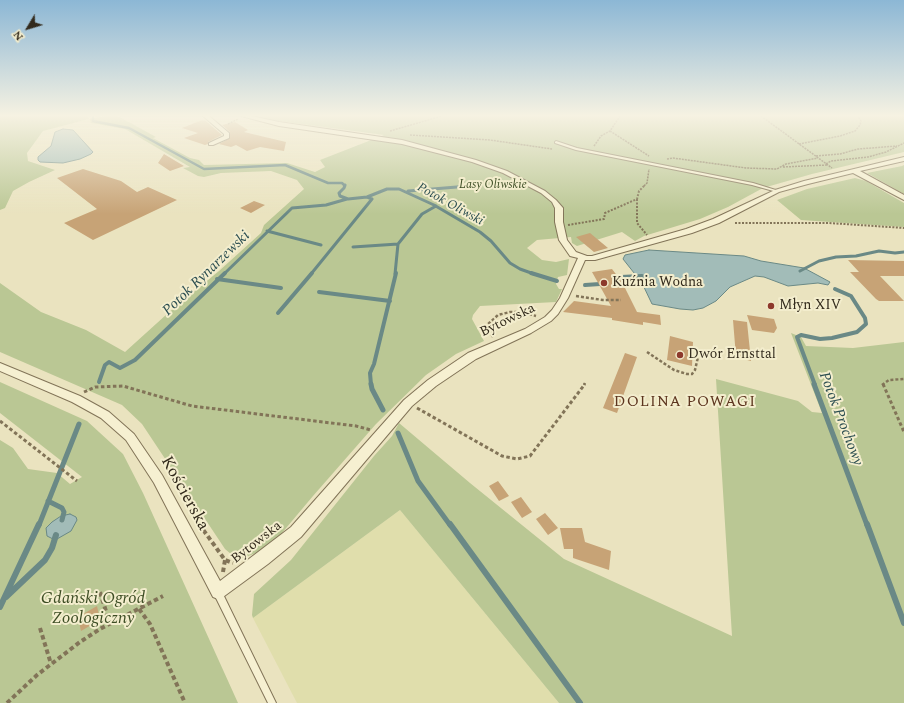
<!DOCTYPE html>
<html>
<head>
<meta charset="utf-8">
<style>
  body { margin:0 }
  #map { position:relative; width:904px; height:703px; overflow:hidden; background:#eae3bf; font-family:Spectral,serif }
  canvas { display:block }
  .north { position:absolute; left:8px; top:8px; width:40px; height:40px; -webkit-text-stroke:3px #f3edcd; paint-order:stroke; rotate:232deg; font-size:11px; font-weight:700; line-height:16px; text-align:center; color:#322a1c }
  .north::after { content:''; display:block; margin:auto; width:14px; height:18px; background:#322a1c; clip-path:polygon(50% 0,100% 100%,50% 72%,0 100%) }
</style>
</head>
<body>
<div id="map">
<canvas width="904" height="703"></canvas>
<div class="north">N</div>
</div>
<script>
const ctx = document.querySelector('canvas').getContext('2d');
ctx.lineJoin = 'round';
function paint(path, color) {
  ctx.fillStyle = color;
  ctx.fill(path, 'evenodd');
}
function poly(rows) {
  const path = new Path2D();
  for (const r of rows) {
    path.moveTo(r[0], r[1]);
    for (let i = 2; i < r.length; i += 2) path.lineTo(r[i], r[i + 1]);
  }
  return path;
}
function strokePath(path, color, width, dash) {
  ctx.strokeStyle = color;
  ctx.lineWidth = width;
  ctx.lineCap = dash ? 'butt' : 'round';
  ctx.setLineDash(dash || []);
  ctx.stroke(path);
}
function label(font, color, halo, rows, align = 'center') {
  ctx.font = font + ' Spectral,serif';
  ctx.lineWidth = 4;
  ctx.setLineDash([]);
  ctx.textBaseline = 'middle';
  ctx.strokeStyle = halo;
  ctx.fillStyle = color;
  for (const [text, x, y, turn = 0] of rows) {
    ctx.save();
    ctx.translate(x, y);
    ctx.rotate((+turn || 0) * Math.PI / 180);
    ctx.textAlign = isNaN(turn) ? turn : align;
    if (halo) ctx.strokeText(text, 0, 0);
    ctx.fillText(text, 0, 0);
    ctx.restore();
  }
}
paint(poly([
  [400,510,559,703,297,703,253,618]
]), '#e0deac');
paint(poly([
  [0,116,88,116,89,119,105,116,118,116,156,137,153,138,190,158,199,160,204,165,287,163,315,172,325,167,320,160,384,135,271,120,254,116,904,116,904,152,812,174,763,188,728,207,700,219,644,236,635,241,622,232,577,246,572,243,571,237,537,240,527,248,542,260,556,262,569,259,567,275,558,277,556,284,559,289,562,289,556,302,480,306,473,315,472,319,484,341,456,354,426,375,376,424,313,496,276,540,256,553,238,560,225,549,142,424,122,405,0,352,0,283,41,312,86,330,125,352,167,314,219,271,261,233,264,225,304,189,297,180,271,171,221,173,204,177,198,176,183,168,190,167,125,129,91,123,89,119,43,131,27,153,28,161,55,170,29,182,13,191,5,208,0,210],
  [904,165,904,194,867,173,902,166],
  [855,178,866,181,904,203,904,227,801,220,777,200,807,189],
  [791,333,801,337,806,346,853,348,904,342,904,703,559,703,400,510,253,618,252,615,254,594,291,560,374,456,392,436,399,423,470,483,564,559,732,636,716,379,798,401,812,412,822,413],
  [0,382,87,421,123,454,143,493,238,703,0,703,0,440,13,448,28,469,57,473,70,484,82,477,0,413]
]), '#bac794');
const water = poly([
  [63,129,73,130,93,152,91,154,80,159,63,163,40,162,38,160,38,157,51,146,55,132,63,129],
  [649,250,744,256,761,261,804,268,830,282,828,285,818,283,788,286,764,277,755,276,730,287,716,301,703,308,693,310,680,309,652,304,642,283,623,259,625,255,649,250],
  [70,514,76,517,77,520,71,531,57,539,53,539,47,536,46,528,52,522,61,516,70,514]
]);
paint(water, '#a2bcb8');
strokePath(water, '#6a8986', 1);
strokePath(poly([
  [93,116,93,121,129,128,204,169,285,165,328,183,342,183,345,186]
]), '#6a8986', 2.5);
strokePath(poly([
  [345,185,344,188,339,193,340,196,348,199,367,197,387,189,399,189,434,205,480,232,491,241,510,263,520,269,534,274],
  [408,191,469,186],
  [267,231,321,245],
  [353,247,398,244],
  [800,271,819,261,836,257,856,256,879,251,895,253,904,252],
  [224,274,292,208,326,205,347,199],
  [311,274,372,199,367,197],
  [395,274,398,244,422,214,436,206]
]), '#6a8986', 3);
strokePath(poly([
  [531,273,557,281],
  [217,279,281,288],
  [618,282,627,284,642,283,646,281],
  [619,282,621,277,642,276],
  [585,285,600,284],
  [319,292,390,301],
  [278,313,312,273],
  [99,382,105,365,109,362,120,368,135,360,225,273],
  [371,385,370,373,374,364,396,273],
  [815,385,797,337,801,335,820,339,832,338,857,332,866,324,865,318,851,296,835,289]
]), '#6a8986', 4);
strokePath(poly([
  [371,384,372,389,383,410],
  [814,384,867,525],
  [398,433,418,481,450,525],
  [48,501,62,508,64,512,62,520],
  [39,525,79,424]
]), '#6a8986', 5);
strokePath(poly([
  [450,524,580,703],
  [867,524,904,623],
  [6,597,45,560,52,548,56,535],
  [0,607,39,524]
]), '#6a8986', 6);
paint(poly([
  [202,120,206,121,222,135,208,142,208,144,205,145,184,138,198,133,182,128],
  [235,122,248,130,244,132,286,142,284,151,260,147,247,151,236,145,231,147,219,144,230,138,230,132,222,125],
  [164,154,184,166,170,171,158,163],
  [83,169,121,181,137,192,148,187,177,200,93,240,64,223,97,209,57,178],
  [254,201,265,205,251,213,240,208],
  [590,233,608,248,594,252,576,237],
  [848,260,904,261,904,276,880,276,904,301,879,301,876,299,850,272,859,272],
  [612,269,622,282,637,312,660,315,661,325,643,322,643,325,612,320,612,318,563,312,574,301,611,306,592,272],
  [747,315,774,319,777,328,774,333,752,330],
  [733,320,747,322,751,361,736,357],
  [670,336,693,342,692,366,667,360],
  [625,353,637,357,617,413,603,408],
  [498,481,509,496,499,501,489,486],
  [521,497,532,512,522,518,511,502],
  [545,513,558,528,548,535,536,519],
  [560,528,582,528,585,542,611,551,609,570,573,558,573,549,564,549],
  [97,606,100,620,81,631,78,617]
]), '#c7a376');
const lane = poly([
  [556,141,577,148,753,183,779,191,777,192,752,185,576,150,555,143,555,142,556,141],
  [218,589,221,590,276,703,268,703,215,596,214,593,215,590,218,589]
]);
const street = poly([
  [203,116,209,116,229,133,229,138,213,145,209,145,209,143,224,136,224,134,203,116],
  [241,116,251,116,279,122,402,140,476,160,507,171,545,191,556,200,563,208,563,222,567,240,576,252,587,256,592,256,686,229,713,219,775,190,804,181,904,157,904,161,860,171,904,195,904,200,853,173,808,184,779,192,719,223,692,233,595,260,585,260,568,298,558,314,551,321,531,333,476,359,436,386,412,406,301,537,268,564,223,597,218,599,213,597,154,483,126,440,101,418,72,402,0,371,0,363,80,396,109,412,134,434,162,475,220,581,291,527,404,400,428,380,468,353,525,329,545,317,552,310,560,298,578,258,570,256,559,240,555,222,555,208,552,202,541,193,503,173,472,162,402,144,279,126,241,116]
]);
strokePath(lane, '#827458', 2);
strokePath(street, '#827458', 2);
strokePath(poly([
  [761,116,832,168],
  [228,124,238,119],
  [390,131,442,116],
  [610,131,649,156],
  [410,135,490,140,552,149],
  [799,144,840,136,855,131,860,125,861,121,858,116],
  [594,146,601,136,610,131,620,116],
  [816,156,840,154,858,149,897,146],
  [667,159,673,158,746,168,777,169,786,164,818,158],
  [826,164,831,161,868,157,886,152,904,143],
  [783,167,827,165],
  [644,186,647,183,649,169]
]), '#827458', 1.5, [2, 1]);
strokePath(poly([
  [637,199,637,223,647,235],
  [735,223,829,223,904,228],
  [568,225,604,219,605,213,637,199,639,191,645,185]
]), '#827458', 2, [2, 1.5]);
strokePath(poly([
  [576,296,603,300,621,300],
  [493,337,487,325,498,315,510,312,522,312,536,316],
  [647,352,674,370,687,374,692,374,695,370,698,357],
  [584,385,585,383],
  [882,385,889,380,904,379]
]), '#827458', 2.5, [3, 2]);
strokePath(poly([
  [883,384,904,432],
  [84,392,95,387,123,386,192,406,356,426,371,430],
  [417,408,502,456,517,459,530,456,585,384],
  [0,421,77,481],
  [192,515,200,525]
]), '#827458', 3, [3.5, 2.5]);
strokePath(poly([
  [199,524,225,560,233,563],
  [223,572,225,560],
  [100,592,110,624],
  [139,609,150,624,185,703],
  [40,628,51,664],
  [7,703,37,675,80,642,100,629,163,596]
]), '#827458', 4, [4.5, 3]);
paint(lane, '#f6f0d1');
paint(street, '#f6f0d1');
const sky = ctx.createLinearGradient(0, 0, 0, 214);
sky.addColorStop(0, '#8cb7d5');
sky.addColorStop(0.54, '#f6f2e2');
sky.addColorStop(1, '#f6f2e200');
ctx.fillStyle = sky;
ctx.fillRect(0, 0, 904, 214);
for (const [x, y, r, color] of [
  [604,283,4,"#8d392c"],
  [771,306,4,"#8d392c"],
  [680,355,4,"#8d392c"]
]) {
  const dot = new Path2D();
  dot.arc(x, y, r, 0, 2 * Math.PI);
  ctx.fillStyle = color;
  ctx.fill(dot);
  strokePath(dot, '#f3edcd', 1.5);
}
label('italic 12px', '#3d4d24', '#f3edcd', [
  ["Lasy Oliwskie",493,186]
]);
label('italic 13px', '#2c4e51', '#f3edcd', [
  ["Potok Oliwski",450,205,29]
]);
label('14px', '#322a1c', '#f3edcd', [
  ["Kuźnia Wodna",612,283],
  ["Młyn XIV",779,306],
  ["Dwór Ernsttal",688,355]
], 'left');
label('14px', '#322a1c', '#f3edcd', [
  ["Bytowska",508,321,-26],
  ["Bytowska",257,543,-38]
]);
label('italic 15px', '#2c4e51', '#f3edcd', [
  ["Potok Rynarzewski",207,274,-44],
  ["Potok Prochowy",840,419,69]
]);
ctx.letterSpacing = '1px';
label('15px', '#5c341e', '#f3edcd', [
  ["DOLINA POWAGI",685,403]
]);
ctx.letterSpacing = '0px';
label('17px', '#322a1c', '#f3edcd', [
  ["Kościerska",184,494,61]
]);
label('italic 17px', '#3d4d24', '#f3edcd', [
  ["Gdański Ogród",93,600],
  ["Zoologiczny",93,620]
]);
</script>
</body>
</html>
